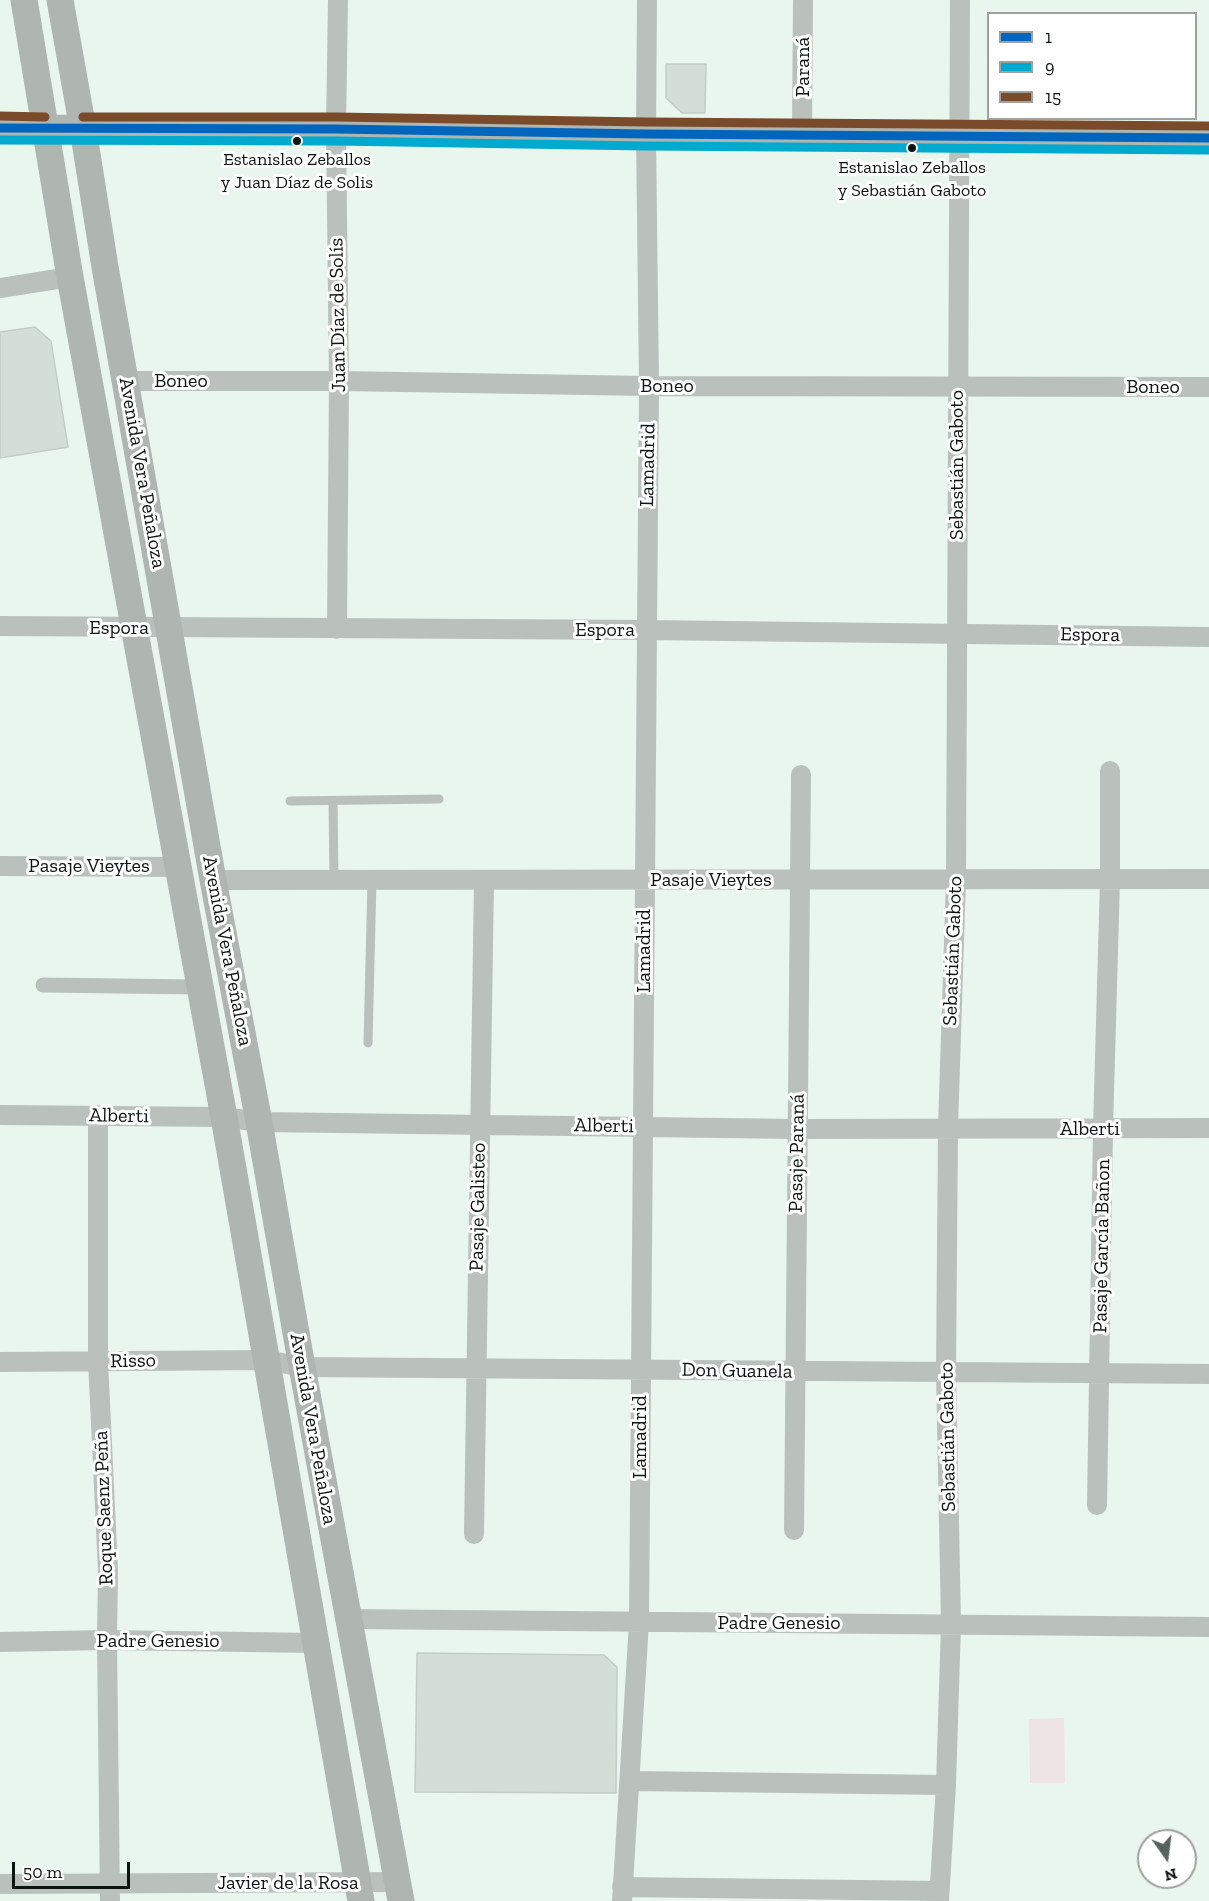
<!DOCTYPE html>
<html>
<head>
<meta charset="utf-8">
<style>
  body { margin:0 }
  #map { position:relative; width:1209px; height:1901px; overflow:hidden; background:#e9f6ed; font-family:"Zilla Slab",serif }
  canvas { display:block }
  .legend { position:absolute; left:987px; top:12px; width:210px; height:108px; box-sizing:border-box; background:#fff; border:2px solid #9ea19f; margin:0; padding:8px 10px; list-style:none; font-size:18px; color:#0c140f }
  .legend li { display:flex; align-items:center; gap:12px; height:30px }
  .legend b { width:30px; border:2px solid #9ea19f }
  .north { position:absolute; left:1137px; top:1829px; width:60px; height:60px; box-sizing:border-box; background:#fff; border:2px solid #9ea19f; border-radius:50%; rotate:166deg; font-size:16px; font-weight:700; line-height:24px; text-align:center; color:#0c140f }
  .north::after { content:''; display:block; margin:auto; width:21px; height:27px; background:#59635d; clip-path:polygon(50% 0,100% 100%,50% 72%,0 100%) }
  .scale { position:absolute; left:12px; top:1862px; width:118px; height:27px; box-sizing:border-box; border:3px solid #0c140f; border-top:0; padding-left:8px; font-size:18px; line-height:21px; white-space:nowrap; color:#0c140f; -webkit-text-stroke:4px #fff; paint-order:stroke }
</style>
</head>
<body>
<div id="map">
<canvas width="1209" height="1901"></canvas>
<ul class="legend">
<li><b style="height:8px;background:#0065bd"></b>1</li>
<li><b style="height:8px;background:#00a9ce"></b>9</li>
<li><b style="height:8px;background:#7a4b2a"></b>15</li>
</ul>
<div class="north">N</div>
<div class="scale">50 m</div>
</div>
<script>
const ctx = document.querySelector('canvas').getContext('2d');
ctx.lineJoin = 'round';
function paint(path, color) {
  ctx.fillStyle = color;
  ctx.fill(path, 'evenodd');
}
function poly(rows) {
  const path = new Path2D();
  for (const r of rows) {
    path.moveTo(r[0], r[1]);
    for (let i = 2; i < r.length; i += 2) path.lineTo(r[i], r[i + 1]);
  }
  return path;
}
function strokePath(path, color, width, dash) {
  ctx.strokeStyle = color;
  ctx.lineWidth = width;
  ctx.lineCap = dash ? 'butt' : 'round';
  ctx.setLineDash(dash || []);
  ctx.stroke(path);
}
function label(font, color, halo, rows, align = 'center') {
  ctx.font = font + ' "Zilla Slab",serif';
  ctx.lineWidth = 6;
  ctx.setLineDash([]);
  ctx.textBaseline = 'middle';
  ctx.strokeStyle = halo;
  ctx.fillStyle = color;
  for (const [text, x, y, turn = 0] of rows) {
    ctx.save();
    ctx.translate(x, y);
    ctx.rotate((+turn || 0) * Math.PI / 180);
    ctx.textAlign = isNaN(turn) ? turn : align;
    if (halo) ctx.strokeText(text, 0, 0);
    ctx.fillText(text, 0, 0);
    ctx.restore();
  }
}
paint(poly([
  [1064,1718,1065,1783,1030,1783,1029,1719]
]), '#ede4e3');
const building = poly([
  [666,64,706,64,705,113,682,113,666,98,666,64],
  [35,327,51,341,68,447,0,458,0,332,35,327],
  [417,1653,604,1655,617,1667,616,1793,415,1792,417,1653]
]);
paint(building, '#d2ded6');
strokePath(building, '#c3cdc6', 1.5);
strokePath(poly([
  [290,801,439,799],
  [333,801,334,880],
  [368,1043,372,880]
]), '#bac0bc', 9);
strokePath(poly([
  [43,985,199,987]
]), '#bac0bc', 15);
strokePath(poly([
  [802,134,803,0],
  [0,288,70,277],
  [126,381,339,381,649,386,1209,387],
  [0,626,646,630,1209,637],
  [337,629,339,381,336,129,338,0],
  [0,866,178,867],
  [213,880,1209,879],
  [0,1115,224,1117,259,1122,798,1129,1209,1128],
  [98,1115,98,1361,108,1570,107,1640,110,1901],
  [0,1362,267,1360,302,1367,1209,1374],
  [1097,1505,1103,1129,1110,879,1110,771],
  [794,1530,801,775],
  [474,1534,484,880],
  [348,1619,1209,1627],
  [0,1642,107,1640,316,1643],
  [630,1781,946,1785],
  [0,1884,397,1882],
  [622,1887,939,1891],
  [622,1901,639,1622,649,386,646,134,647,0],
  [939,1901,946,1785,951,1624,946,1371,948,1128,956,879,960,0]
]), '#bac0bc', 20);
strokePath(poly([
  [24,0,70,277,224,1117,361,1901],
  [60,0,83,129,105,267,213,880,259,1122,302,1367,401,1901],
  [0,128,336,129,646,134,1209,138]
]), '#afb5b1', 27);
strokePath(poly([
  [0,128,336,129,646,134,1209,138]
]), '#0065bd', 9);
strokePath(poly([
  [0,140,336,141,646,146,1209,150]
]), '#00a9ce', 9);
strokePath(poly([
  [0,116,45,117],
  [83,117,336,117,646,122,1209,126]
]), '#7a4b2a', 9);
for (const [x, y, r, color] of [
  [297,141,5,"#0c140f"],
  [912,148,5,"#0c140f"]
]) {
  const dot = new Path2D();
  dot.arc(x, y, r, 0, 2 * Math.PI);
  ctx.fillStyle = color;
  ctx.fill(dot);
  strokePath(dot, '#fff', 2);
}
label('18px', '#0c140f', '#fff', [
  ["Estanislao Zeballos",297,160],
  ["y Juan Díaz de Solis",297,183],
  ["Estanislao Zeballos",912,168],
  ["y Sebastián Gaboto",912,191]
]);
label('20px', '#0c140f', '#fff', [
  ["Paraná",803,67,-90],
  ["Juan Díaz de Solís",338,315,-91],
  ["Boneo",181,381],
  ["Boneo",667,386],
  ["Boneo",1153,387],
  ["Lamadrid",648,465,-89],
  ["Sebastián Gaboto",957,465,-90],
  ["Avenida Vera Peñaloza",142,473,80],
  ["Espora",119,628],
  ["Espora",605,630],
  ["Espora",1090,635,1],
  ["Pasaje Vieytes",89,866],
  ["Pasaje Vieytes",711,880],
  ["Avenida Vera Peñaloza",227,951,79],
  ["Lamadrid",644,951,-90],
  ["Sebastián Gaboto",953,951,-88],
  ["Alberti",119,1116,1],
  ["Alberti",604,1126,1],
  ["Alberti",1090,1129],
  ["Pasaje Paraná",797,1153,-89],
  ["Pasaje Galisteo",478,1207,-89],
  ["Pasaje García Bañon",1102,1246,-89],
  ["Risso",133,1361,-1],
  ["Don Guanela",737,1371,1],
  ["Avenida Vera Peñaloza",313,1429,80],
  ["Lamadrid",640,1437,-90],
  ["Sebastián Gaboto",948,1437,-91],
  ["Roque Saenz Peña",104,1508,-92],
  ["Padre Genesio",779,1623],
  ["Padre Genesio",158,1641],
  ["Javier de la Rosa",288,1883]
]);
</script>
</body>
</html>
